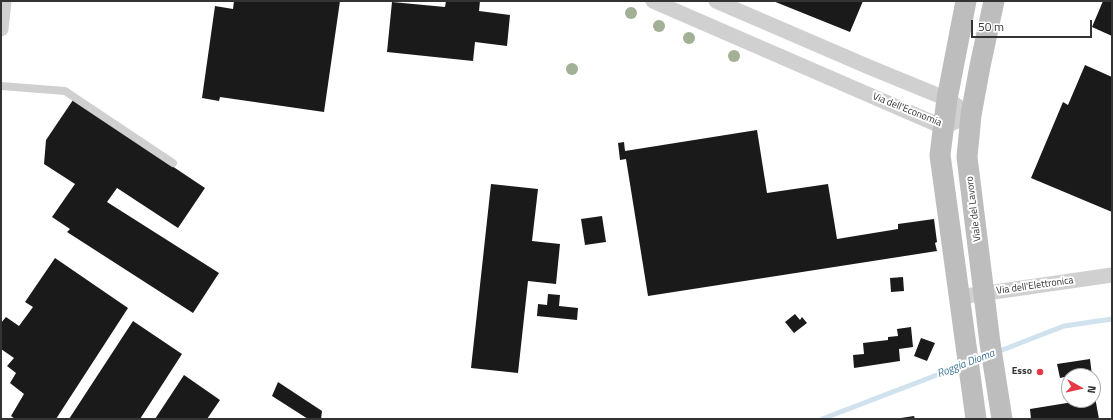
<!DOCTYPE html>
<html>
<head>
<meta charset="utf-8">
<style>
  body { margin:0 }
  #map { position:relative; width:1113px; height:420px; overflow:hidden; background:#fff; font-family:"Titillium Web",sans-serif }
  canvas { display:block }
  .frame { position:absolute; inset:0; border:2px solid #333; pointer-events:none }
  .north { position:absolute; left:1061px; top:368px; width:40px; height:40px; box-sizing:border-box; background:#fff; border:1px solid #adadad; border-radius:50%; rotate:98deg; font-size:11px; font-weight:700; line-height:16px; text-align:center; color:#333 }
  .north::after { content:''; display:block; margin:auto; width:14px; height:18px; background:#e63946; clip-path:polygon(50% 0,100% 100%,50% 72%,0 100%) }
  .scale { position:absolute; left:971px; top:20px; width:121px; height:18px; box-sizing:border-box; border:2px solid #333; border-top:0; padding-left:5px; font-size:12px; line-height:14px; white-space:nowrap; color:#333; -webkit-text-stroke:3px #fff; paint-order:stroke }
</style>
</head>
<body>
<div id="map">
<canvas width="1113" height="420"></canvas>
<div class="frame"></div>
<div class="north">N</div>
<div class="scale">50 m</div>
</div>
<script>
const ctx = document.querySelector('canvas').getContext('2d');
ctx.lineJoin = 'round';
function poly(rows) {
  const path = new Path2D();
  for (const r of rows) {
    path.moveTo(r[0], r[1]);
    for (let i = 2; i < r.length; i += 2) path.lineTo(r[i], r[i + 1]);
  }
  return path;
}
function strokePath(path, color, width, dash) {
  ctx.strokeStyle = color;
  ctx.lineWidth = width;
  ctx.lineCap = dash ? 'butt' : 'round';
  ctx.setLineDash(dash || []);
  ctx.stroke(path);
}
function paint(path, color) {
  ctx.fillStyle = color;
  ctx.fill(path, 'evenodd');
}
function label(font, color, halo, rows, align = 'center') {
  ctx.font = font + ' "Titillium Web",sans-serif';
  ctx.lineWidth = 4;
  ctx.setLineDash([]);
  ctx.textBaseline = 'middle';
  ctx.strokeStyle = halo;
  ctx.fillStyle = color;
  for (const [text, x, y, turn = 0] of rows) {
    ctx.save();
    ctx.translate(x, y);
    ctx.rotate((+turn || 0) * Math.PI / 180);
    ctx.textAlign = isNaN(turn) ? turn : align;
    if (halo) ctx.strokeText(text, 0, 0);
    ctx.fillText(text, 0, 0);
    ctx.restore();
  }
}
strokePath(poly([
  [997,352,1064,326,1112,319],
  [822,419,963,365]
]), '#cfe2ee', 5);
paint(poly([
  [234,1,340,1,324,112,220,97,219,101,202,98,215,6,233,9],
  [446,1,480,1,479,11,510,15,507,46,475,42,473,61,387,52,392,2,445,7],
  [773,1,863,1,850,32],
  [1103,1,1112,1,1112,36,1092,27],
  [1085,65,1112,77,1112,212,1031,178,1063,102,1068,105],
  [73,100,205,188,178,228,117,188,107,202,219,273,193,313,67,232,70,229,52,217,75,184,44,164,46,140],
  [757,130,767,193,828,184,837,239,898,229,898,224,934,219,937,242,935,243,937,251,648,296,626,159,620,160,618,143,624,142,625,151],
  [491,184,538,189,532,241,560,244,556,284,528,281,518,373,471,368],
  [602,216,606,242,585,245,581,219],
  [55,258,128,308,56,419,15,419,11,416,24,394,10,383,16,373,7,366,14,358,1,349,1,336,2,335,1,334,1,323,6,317,19,326,33,307,25,302],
  [903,277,904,291,891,292,890,278],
  [548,294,560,295,559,306,578,308,577,320,537,316,538,304,547,305],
  [795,314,800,320,802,317,807,323,794,333,785,322],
  [133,321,182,354,140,419,69,419],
  [911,327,913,347,899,349,900,361,854,368,853,355,864,354,863,343,888,340,888,337,898,336,897,329],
  [921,338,935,343,927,361,914,356],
  [1090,359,1092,376,1069,376,1060,378,1057,364],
  [184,375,220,400,207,419,155,419],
  [278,382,322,411,321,419,308,419,272,396],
  [1093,386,1099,419,1031,419,1030,409,1073,402,1073,400,1093,400],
  [914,416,915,419,901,419,901,418]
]), '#1a1a1a');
strokePath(poly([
  [1,86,65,91,173,163]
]), '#d0d0d0', 8);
strokePath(poly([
  [653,1,943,127,971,115],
  [716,1,869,67,947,99,971,115],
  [1,29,4,1],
  [959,297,1112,275]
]), '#d0d0d0', 15);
strokePath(poly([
  [966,1,947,99,940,155,976,419],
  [994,1,980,66,971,115,967,157,990,343,1002,419]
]), '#bdbdbd', 21);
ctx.fillStyle = '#a2b095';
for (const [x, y] of [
  [631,13],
  [659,26],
  [689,38],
  [734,56],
  [572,69]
]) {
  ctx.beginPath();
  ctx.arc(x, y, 6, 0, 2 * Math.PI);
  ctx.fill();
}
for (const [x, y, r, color] of [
  [1040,372,4,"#e63946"]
]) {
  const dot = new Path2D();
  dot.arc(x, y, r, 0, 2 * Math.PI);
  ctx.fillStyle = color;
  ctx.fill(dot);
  strokePath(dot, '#fff', 1.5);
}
label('10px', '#333', '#fff', [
  ["Via dell'Economia",907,110,22],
  ["Viale del Lavoro",974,209,-97],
  ["Via dell'Elettronica",1035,286,-8]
]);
label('bold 10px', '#333', '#fff', [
  ["Esso",1032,372]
], 'right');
label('italic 11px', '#3f7597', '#fff', [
  ["Roggia Dioma",966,364,-21]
]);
</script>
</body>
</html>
